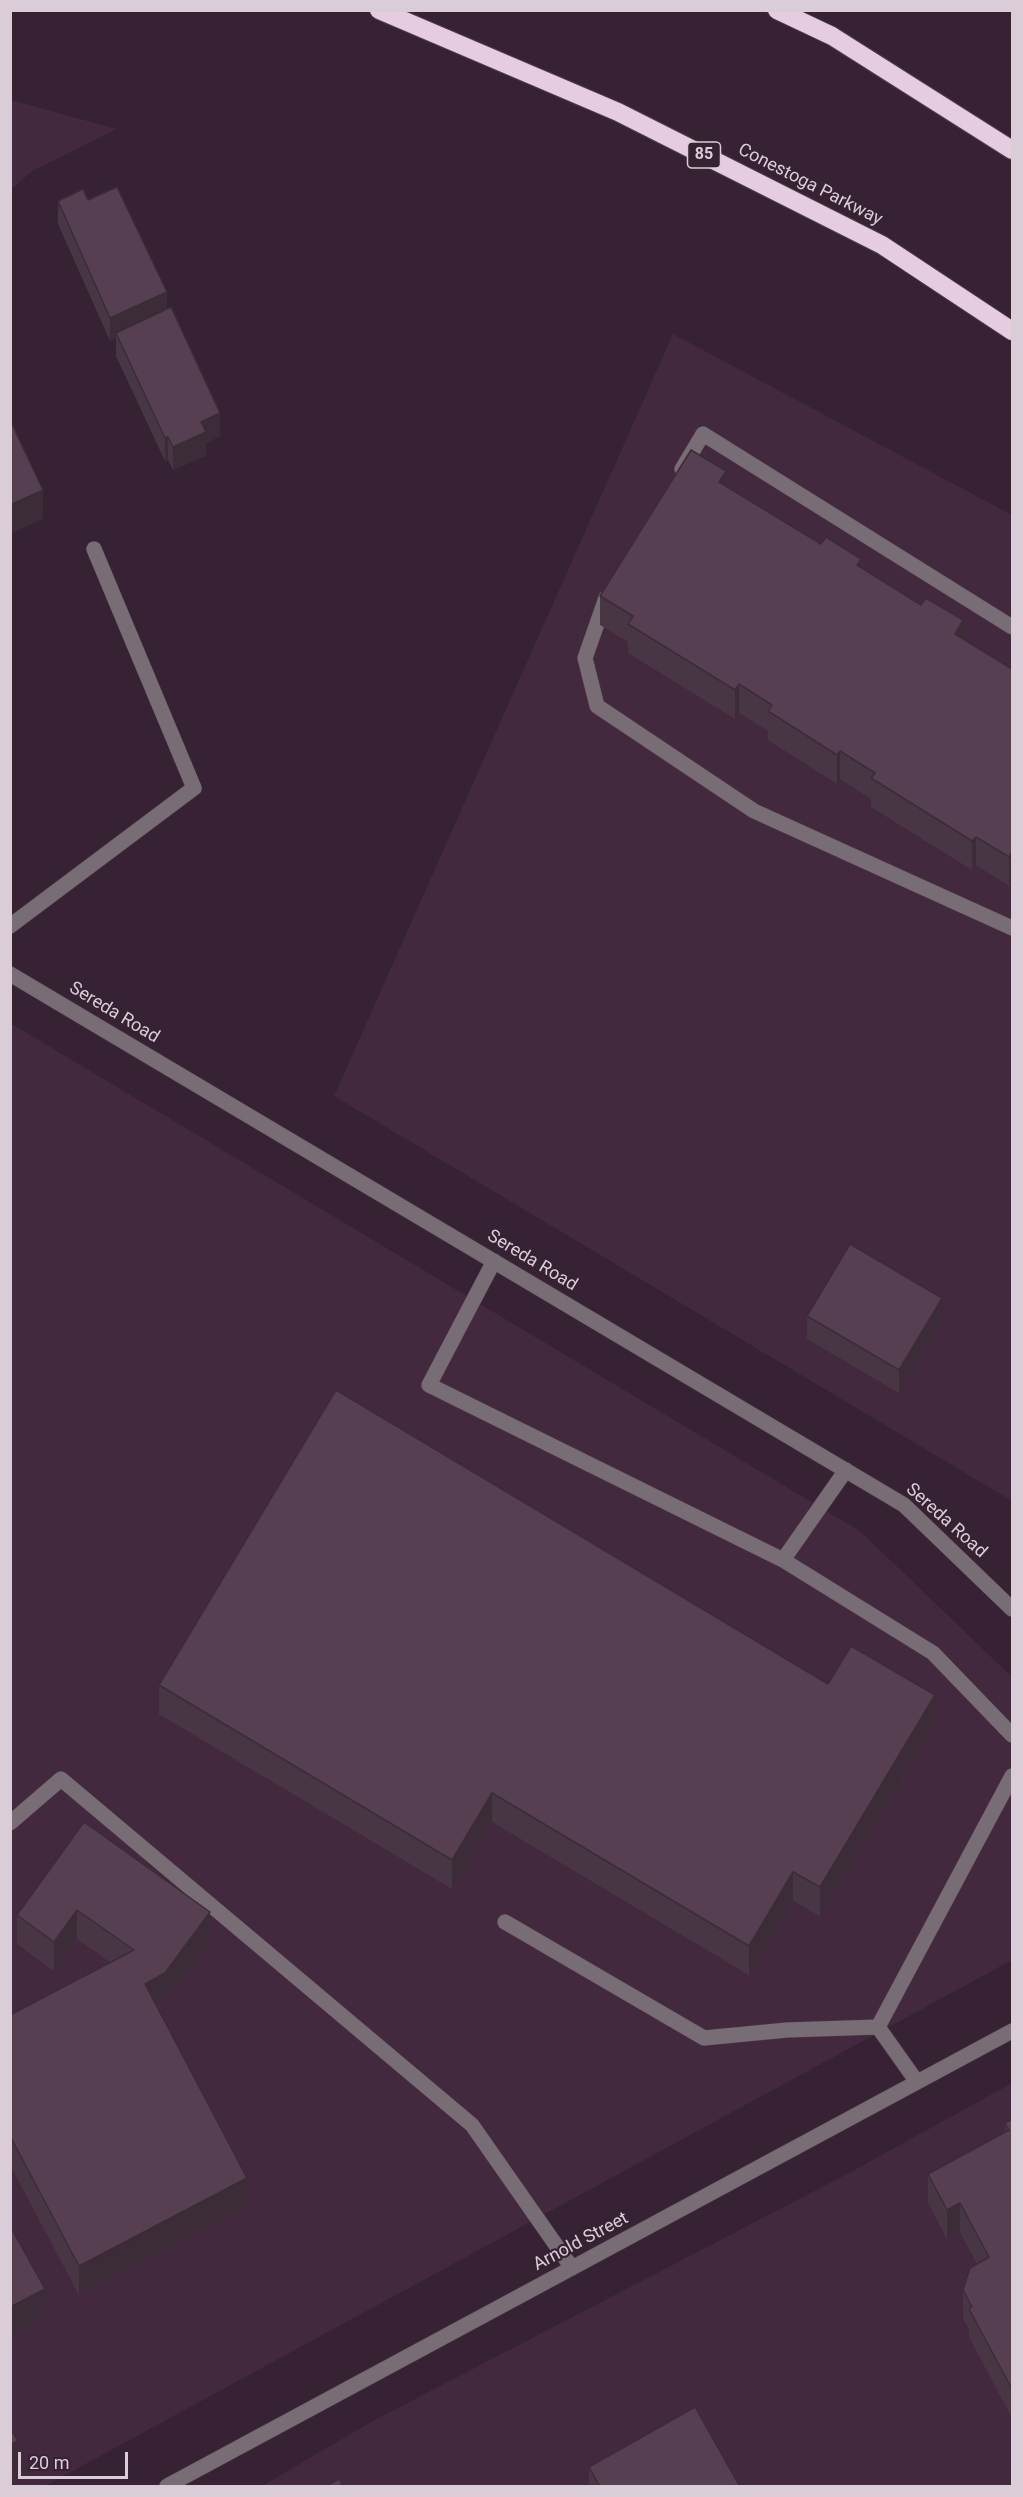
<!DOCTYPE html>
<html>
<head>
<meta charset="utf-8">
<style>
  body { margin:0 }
  #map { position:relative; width:1023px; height:2497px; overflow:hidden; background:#362232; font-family:Roboto,sans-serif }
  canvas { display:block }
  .frame { position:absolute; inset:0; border:12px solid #dacdd7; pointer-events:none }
  .scale { position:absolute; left:18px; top:2452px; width:110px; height:27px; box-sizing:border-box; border:3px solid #dacdd7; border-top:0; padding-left:8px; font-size:18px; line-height:21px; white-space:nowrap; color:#dacdd7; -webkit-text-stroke:4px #362232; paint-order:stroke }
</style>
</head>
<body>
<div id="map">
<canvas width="1023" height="2497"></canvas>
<div class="frame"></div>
<div class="scale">20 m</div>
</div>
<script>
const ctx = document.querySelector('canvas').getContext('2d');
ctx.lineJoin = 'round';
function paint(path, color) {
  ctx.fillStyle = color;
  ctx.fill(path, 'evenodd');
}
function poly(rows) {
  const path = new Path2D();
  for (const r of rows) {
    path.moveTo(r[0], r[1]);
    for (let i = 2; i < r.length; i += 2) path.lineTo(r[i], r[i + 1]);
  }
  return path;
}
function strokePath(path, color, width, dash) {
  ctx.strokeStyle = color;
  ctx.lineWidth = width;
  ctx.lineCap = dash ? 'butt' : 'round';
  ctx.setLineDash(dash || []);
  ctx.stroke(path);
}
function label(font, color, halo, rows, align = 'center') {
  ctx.font = font + ' Roboto,sans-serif';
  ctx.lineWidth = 4.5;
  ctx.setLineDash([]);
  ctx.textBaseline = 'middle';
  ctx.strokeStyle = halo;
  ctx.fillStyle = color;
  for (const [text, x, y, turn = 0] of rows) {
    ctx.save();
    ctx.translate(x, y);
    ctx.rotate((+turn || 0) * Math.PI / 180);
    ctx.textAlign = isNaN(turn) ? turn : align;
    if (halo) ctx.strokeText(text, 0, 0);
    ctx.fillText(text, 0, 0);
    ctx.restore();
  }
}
paint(poly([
  [10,100,11,100,117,129,32,171,11,190],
  [673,334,1012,515,1012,1501,334,1096],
  [10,1023,860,1531,1012,1677,1012,1960,45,2486,10,2486],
  [1012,2083,1012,2486,262,2486,371,2422,849,2173]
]), '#42293d');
const minor = poly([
  [682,469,703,434,1012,627],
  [606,598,585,658,597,706,754,811,1012,928],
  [10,926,194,788,94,549],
  [10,974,904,1505,1012,1609],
  [494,1261,429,1385,783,1560,933,1653,1012,1735],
  [783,1560,846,1470],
  [10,1823,61,1779,472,2125,572,2268],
  [505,1922,704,2038,787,2030,878,2027,1012,1776],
  [878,2027,917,2082],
  [167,2486,1012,2031]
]);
const highway = poly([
  [379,10,618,112,882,245,1012,331],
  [777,10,832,36,1012,150]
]);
strokePath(minor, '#503d4c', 16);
strokePath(highway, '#503d4c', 20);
strokePath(minor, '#786d75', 15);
strokePath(highway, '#e6ccdf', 18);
paint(poly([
  [88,200,167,309,220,436,206,443,206,456,173,470,168,460,165,461,116,356,116,339,110,341,58,224,58,201],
  [726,486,861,568,963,639,1012,669,1012,880,1009,886,976,865,972,870,871,807,871,799,840,779,837,784,768,740,768,731,739,713,735,719,628,653,628,642,600,625,600,596],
  [807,1316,942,1321,899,1393,807,1339],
  [828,1684,935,1724,820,1916,793,1901,749,1975,492,1822,452,1889,159,1714,159,1685],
  [84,1822,210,1941,165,2002,157,2007,247,2207,79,2295,10,2165,10,2015,111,1963,77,1939,54,1971,17,1944,17,1915],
  [1012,2119,1012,2418,969,2337,969,2329,963,2319,963,2290,977,2264,960,2232,947,2239,928,2203,928,2174,1005,2132,1005,2123],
  [589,2467,740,2487,589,2487]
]), '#493645');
paint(poly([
  [167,292,167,315,116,333,116,339,110,341,110,318],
  [220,413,220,436,206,443,206,456,173,470,173,447,201,422],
  [168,437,168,460,165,461,165,438],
  [726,471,726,500,719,482],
  [43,490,43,519,10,534,10,505],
  [861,559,861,588,857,565],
  [963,620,963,649,955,634],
  [739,684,739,713,735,719,735,690],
  [840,751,840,779,837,784,837,755],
  [976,837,976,865,972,870,972,841],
  [1012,851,1012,880,1009,886,1009,857],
  [942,1298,942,1321,899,1393,899,1370],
  [935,1695,935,1724,820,1916,820,1887],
  [492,1793,492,1822,452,1889,452,1860],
  [793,1872,793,1901,749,1975,749,1946],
  [77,1910,77,1939,54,1971,54,1942],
  [210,1912,210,1941,165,2002,145,2013,145,1984],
  [247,2178,247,2207,79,2295,79,2266],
  [960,2203,960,2232,947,2239,947,2210],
  [45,2289,45,2318,10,2336,10,2307],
  [18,2441,18,2470,10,2474,10,2445]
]), '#3c2c38');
const building = poly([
  [117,187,167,292,110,318,58,201,83,189,88,200,117,187],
  [171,307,220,413,201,422,206,432,173,447,168,437,165,438,116,333,171,307],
  [10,420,43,490,10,505,10,420],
  [691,450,726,471,719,482,821,544,826,537,861,559,857,565,921,605,926,598,963,620,955,634,1012,669,1012,851,1009,857,976,837,972,841,871,778,875,773,840,751,837,755,768,711,772,705,739,684,735,690,628,624,633,616,600,596,691,450],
  [850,1244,942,1298,899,1370,807,1316,850,1244],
  [336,1390,828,1684,851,1646,935,1695,820,1887,793,1872,749,1946,492,1793,452,1860,159,1685,336,1390],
  [84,1822,210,1912,165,1973,145,1984,247,2178,79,2266,10,2136,10,2015,134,1950,77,1910,54,1942,17,1915,84,1822],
  [1012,2119,1012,2389,969,2309,972,2307,963,2290,970,2268,989,2257,960,2203,947,2210,928,2174,1009,2130,1005,2123,1012,2119],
  [10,2226,45,2289,10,2307,10,2226],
  [695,2407,740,2487,600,2487,589,2467,695,2407],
  [10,2428,18,2441,10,2445,10,2428],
  [339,2479,343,2487,325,2487,339,2479]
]);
paint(building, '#553f50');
strokePath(building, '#3c2c38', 1.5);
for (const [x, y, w] of [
  [704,155,33]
]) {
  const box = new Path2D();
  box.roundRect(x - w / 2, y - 13, w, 26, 4.5);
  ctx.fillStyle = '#362232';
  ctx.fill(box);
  strokePath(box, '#dacdd7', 1.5);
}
label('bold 16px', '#dacdd7', null, [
  ["85",704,155]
]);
label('18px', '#dacdd7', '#362232', [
  ["Conestoga Parkway",810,185,27],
  ["Sereda Road",114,1013,31],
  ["Sereda Road",532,1261,31],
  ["Sereda Road",946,1521,42],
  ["Arnold Street",581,2242,-28]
]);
</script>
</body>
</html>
